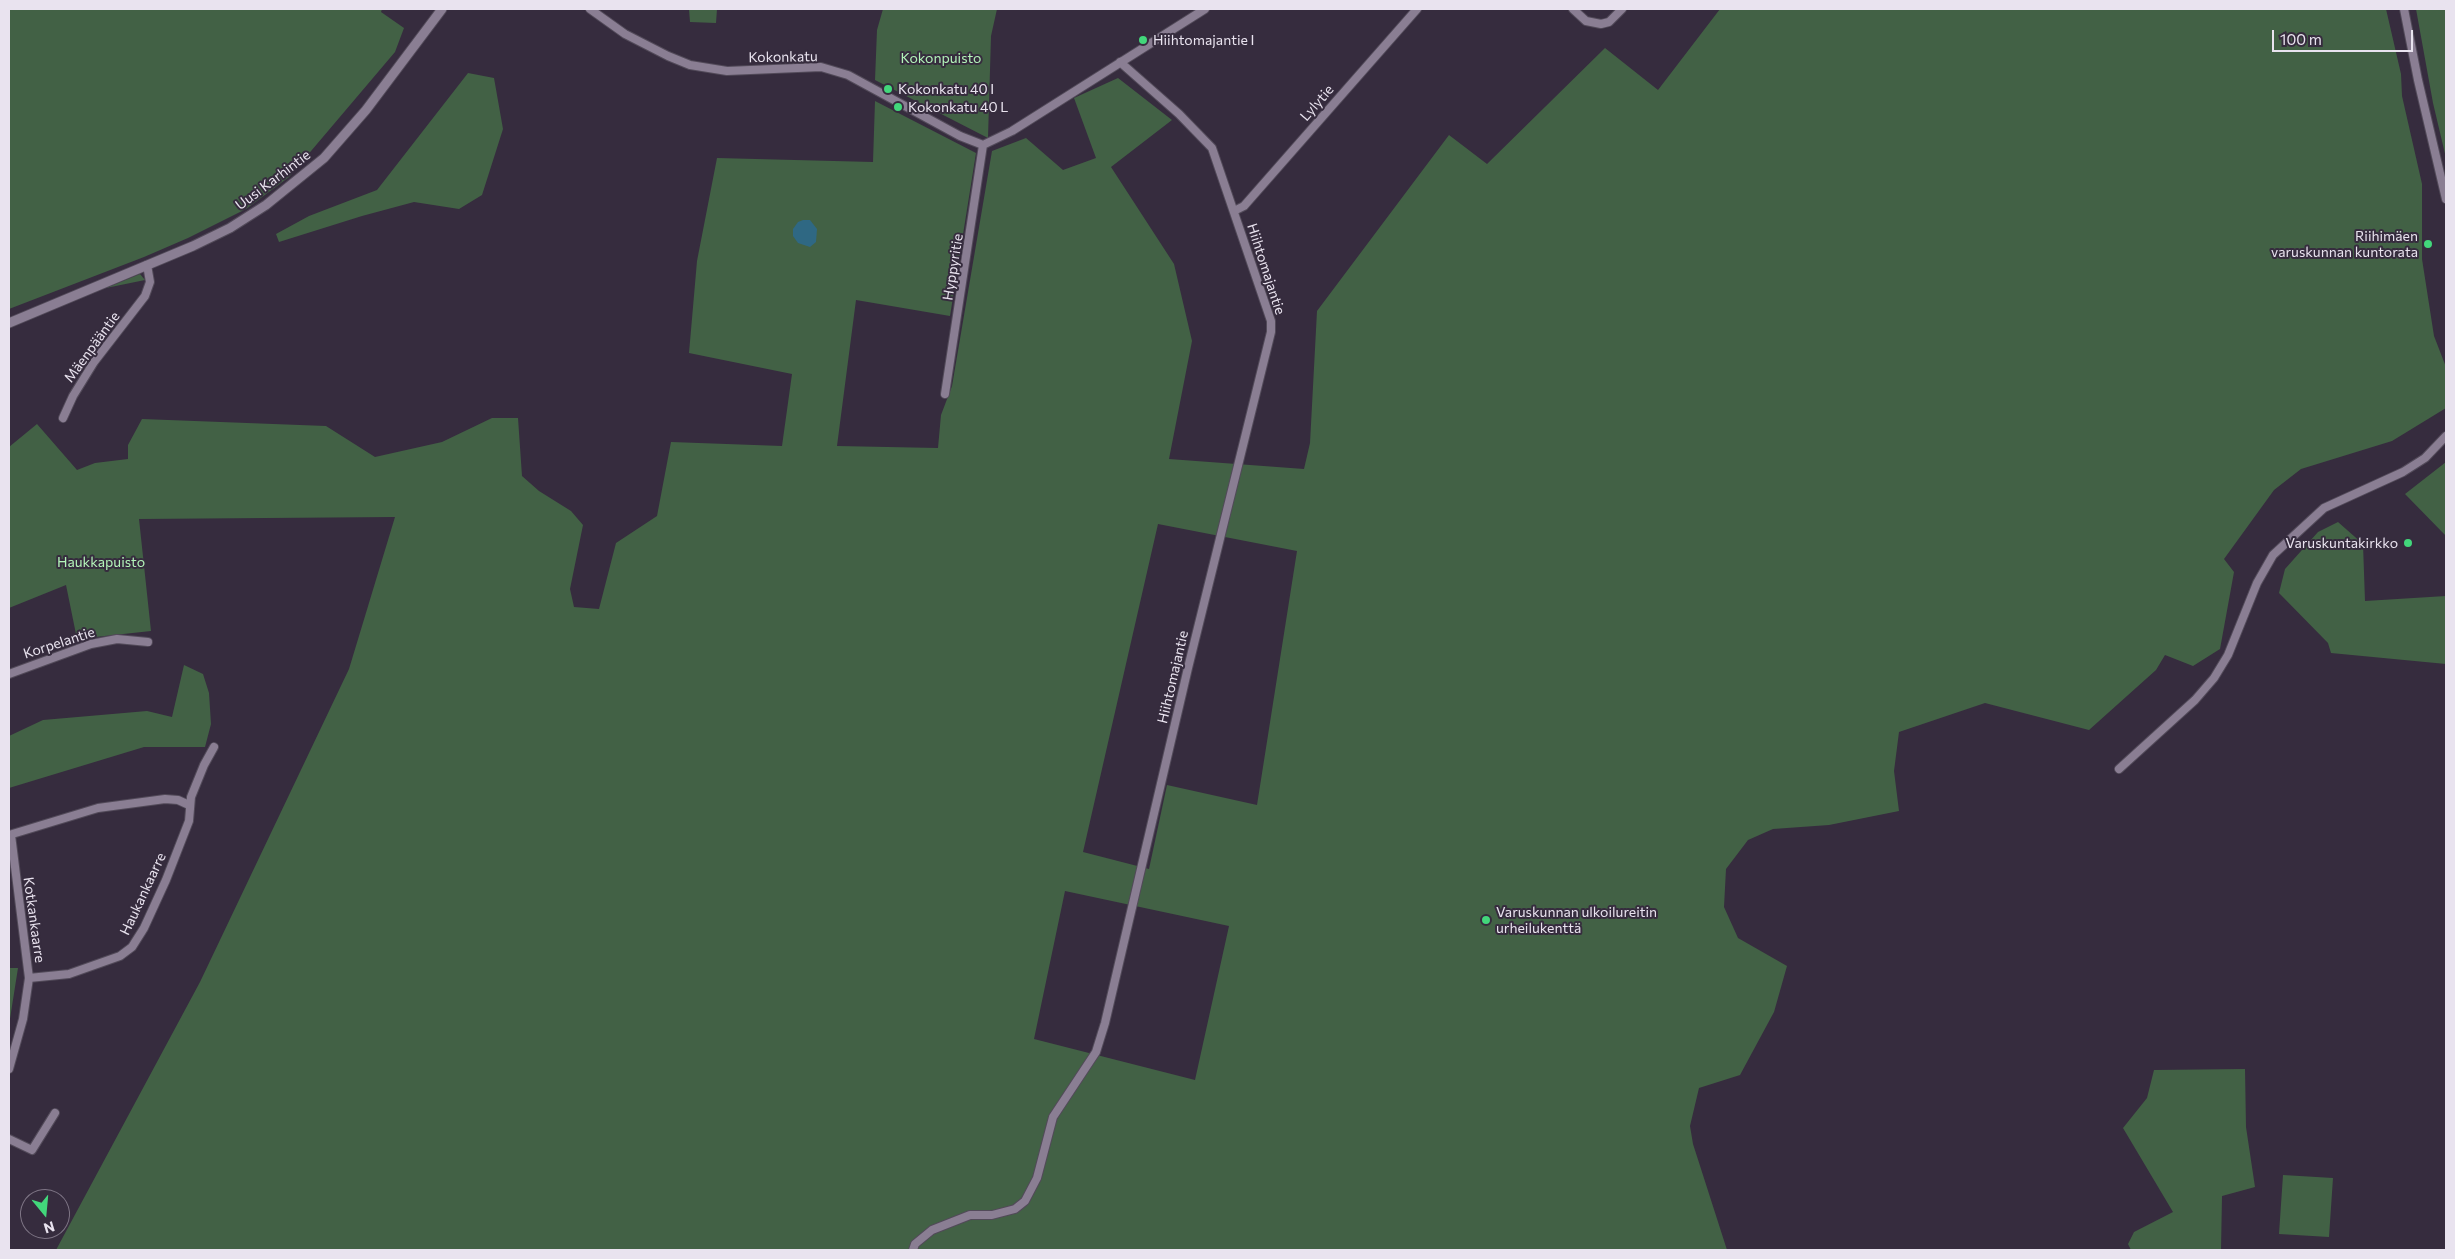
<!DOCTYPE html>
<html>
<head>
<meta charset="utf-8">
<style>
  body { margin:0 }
  #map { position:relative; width:2455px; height:1259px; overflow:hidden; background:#362c3e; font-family:Commissioner,sans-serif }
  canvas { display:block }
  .frame { position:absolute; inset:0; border:10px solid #e9e3ef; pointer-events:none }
  .north { position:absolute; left:20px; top:1189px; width:50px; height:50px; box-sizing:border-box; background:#362c3e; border:1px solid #7e7585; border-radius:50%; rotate:163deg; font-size:14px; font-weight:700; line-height:20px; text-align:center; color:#e9e3ef }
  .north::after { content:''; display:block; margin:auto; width:18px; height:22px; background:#42d77b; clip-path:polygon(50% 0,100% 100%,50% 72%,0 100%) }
  .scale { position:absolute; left:2272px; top:30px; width:141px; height:22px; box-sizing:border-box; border:2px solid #e9e3ef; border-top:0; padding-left:6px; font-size:15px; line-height:18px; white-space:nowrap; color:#e9e3ef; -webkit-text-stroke:4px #362c3e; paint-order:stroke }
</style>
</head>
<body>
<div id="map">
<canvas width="2455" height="1259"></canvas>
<div class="frame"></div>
<div class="north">N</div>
<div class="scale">100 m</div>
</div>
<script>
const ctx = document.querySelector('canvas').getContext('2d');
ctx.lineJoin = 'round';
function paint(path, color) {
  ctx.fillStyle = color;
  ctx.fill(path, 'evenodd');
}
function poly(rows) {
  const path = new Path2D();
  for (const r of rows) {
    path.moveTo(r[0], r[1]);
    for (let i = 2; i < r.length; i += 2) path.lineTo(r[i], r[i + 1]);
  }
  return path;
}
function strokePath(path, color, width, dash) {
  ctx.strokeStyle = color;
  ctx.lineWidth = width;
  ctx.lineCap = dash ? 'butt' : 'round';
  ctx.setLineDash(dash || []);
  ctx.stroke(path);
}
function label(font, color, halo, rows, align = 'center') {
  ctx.font = font + ' Commissioner,sans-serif';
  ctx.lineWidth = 4;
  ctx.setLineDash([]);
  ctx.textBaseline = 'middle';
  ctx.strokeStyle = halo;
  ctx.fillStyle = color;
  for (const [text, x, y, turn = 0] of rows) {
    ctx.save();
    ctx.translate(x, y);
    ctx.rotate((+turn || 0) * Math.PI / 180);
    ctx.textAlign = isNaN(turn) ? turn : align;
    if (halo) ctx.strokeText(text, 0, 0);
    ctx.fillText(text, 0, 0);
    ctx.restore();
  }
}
paint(poly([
  [9,9,382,9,381,12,404,28,395,52,289,177,246,209,188,238,144,257,9,309],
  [689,9,717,9,716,23,690,22],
  [883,9,997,9,991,36,988,138,875,80,877,30],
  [1720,9,2386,9,2401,74,2402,96,2422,184,2422,259,2434,336,2446,367,2446,408,2392,441,2301,469,2274,490,2224,559,2234,572,2220,649,2193,666,2165,655,2156,670,2089,730,1985,703,1899,732,1894,771,1899,811,1829,825,1773,829,1748,840,1726,869,1724,907,1738,938,1787,966,1774,1012,1740,1075,1699,1088,1690,1126,1693,1144,1727,1250,56,1250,200,982,349,669,395,517,139,519,151,631,77,639,66,585,9,608,9,447,37,424,77,470,95,463,128,459,128,445,142,419,326,426,375,457,442,442,492,418,518,418,522,476,539,491,571,511,583,525,570,589,574,607,599,609,616,543,657,516,671,442,782,446,792,374,689,353,697,261,717,158,873,162,875,101,976,153,950,316,856,300,837,446,938,448,941,415,952,386,992,151,1026,138,1063,170,1096,158,1074,98,1118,78,1172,120,1111,167,1174,264,1192,341,1169,459,1304,469,1310,443,1317,311,1449,135,1487,164,1605,48,1658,90],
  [1158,524,1297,551,1257,805,1167,785,1149,869,1083,852],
  [1065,891,1229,926,1195,1080,1034,1039],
  [2416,9,2446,9,2446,158,2433,103],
  [468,73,494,78,503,129,482,195,459,209,414,202,362,216,279,242,276,234,309,216,377,190],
  [140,274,145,280,106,288],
  [2446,462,2446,536,2405,494],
  [2338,522,2363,544,2365,601,2446,596,2446,664,2331,653,2328,643,2279,593,2285,569,2318,532],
  [184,665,203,674,209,693,211,724,205,747,144,747,9,788,9,736,43,720,147,711,172,717],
  [9,968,18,968,9,1025],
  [2245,1069,2246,1127,2255,1187,2222,1196,2221,1250,2131,1250,2128,1244,2134,1232,2173,1212,2123,1128,2147,1098,2154,1070],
  [2283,1175,2333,1178,2329,1237,2279,1234]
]), '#426145');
paint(poly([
  [803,220,810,220,817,229,816,242,810,247,798,243,793,236,793,229,798,222]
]), '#2f6883');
const minor = poly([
  [590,9,625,34,668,56,690,65,727,71,821,67,848,75,960,136,983,145,1012,131,1205,9],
  [1573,9,1586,21,1601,24,1609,22,1622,9],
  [2404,9,2418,80,2446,199],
  [1234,211,1244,206,1417,9],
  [945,394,983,145],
  [63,418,73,396,94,362,145,296,150,282,147,265],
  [9,674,91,644,117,639,148,642],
  [2119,769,2195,700,2214,678,2228,655,2257,583,2273,555,2324,508,2403,472,2425,458,2446,436],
  [9,835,98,808,165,799,178,800,189,805],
  [29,978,69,974,120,956,132,947,144,928,166,880,189,821,191,797,204,765,214,747],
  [9,1069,23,1019,29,978,11,835],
  [9,1139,32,1150,55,1113],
  [913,1250,915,1244,932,1230,970,1215,992,1215,1015,1209,1025,1201,1037,1178,1053,1117,1096,1052,1105,1023,1188,668,1271,332,1271,321,1212,148,1179,114,1120,62]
]);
const tertiary = poly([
  [9,323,193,246,230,228,266,205,324,158,366,110,442,9]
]);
strokePath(minor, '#524a59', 10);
strokePath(tertiary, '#524a59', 11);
strokePath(minor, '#8a7e93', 8);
strokePath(tertiary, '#8a7e93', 9);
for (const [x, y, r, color] of [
  [1143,40,5,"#42d77b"],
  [888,89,5,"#42d77b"],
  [898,107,5,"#42d77b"],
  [2428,244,5,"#42d77b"],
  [2408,543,5,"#42d77b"],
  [1486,920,5,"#42d77b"]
]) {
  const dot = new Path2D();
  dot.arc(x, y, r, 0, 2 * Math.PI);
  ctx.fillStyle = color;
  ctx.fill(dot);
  strokePath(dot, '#362c3e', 2);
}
label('14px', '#e9e3ef', '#362c3e', [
  ["Hiihtomajantie I",1153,40],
  ["Kokonkatu 40 I",898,89],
  ["Kokonkatu 40 L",908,107],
  ["Riihimäen",2418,236,"right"],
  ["varuskunnan kuntorata",2418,252,"right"],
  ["Varuskuntakirkko",2398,543,"right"],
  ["Varuskunnan ulkoilureitin",1496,912],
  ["urheilukenttä",1496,928]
], 'left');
label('14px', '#e9e3ef', '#362c3e', [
  ["Kokonkatu",783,57,-1],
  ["Lylytie",1317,103,-49],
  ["Uusi Karhintie",273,180,-37],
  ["Hyppyritie",953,267,-81],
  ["Hiihtomajantie",1266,269,72],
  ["Mäenpääntie",92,347,-54],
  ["Korpelantie",59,643,-18],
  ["Hiihtomajantie",1173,677,-77],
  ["Haukankaarre",143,894,-65],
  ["Kotkankaarre",34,920,82]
]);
label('14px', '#b3f4b9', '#362c3e', [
  ["Kokonpuisto",941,58],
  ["Haukkapuisto",101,562]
]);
</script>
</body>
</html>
